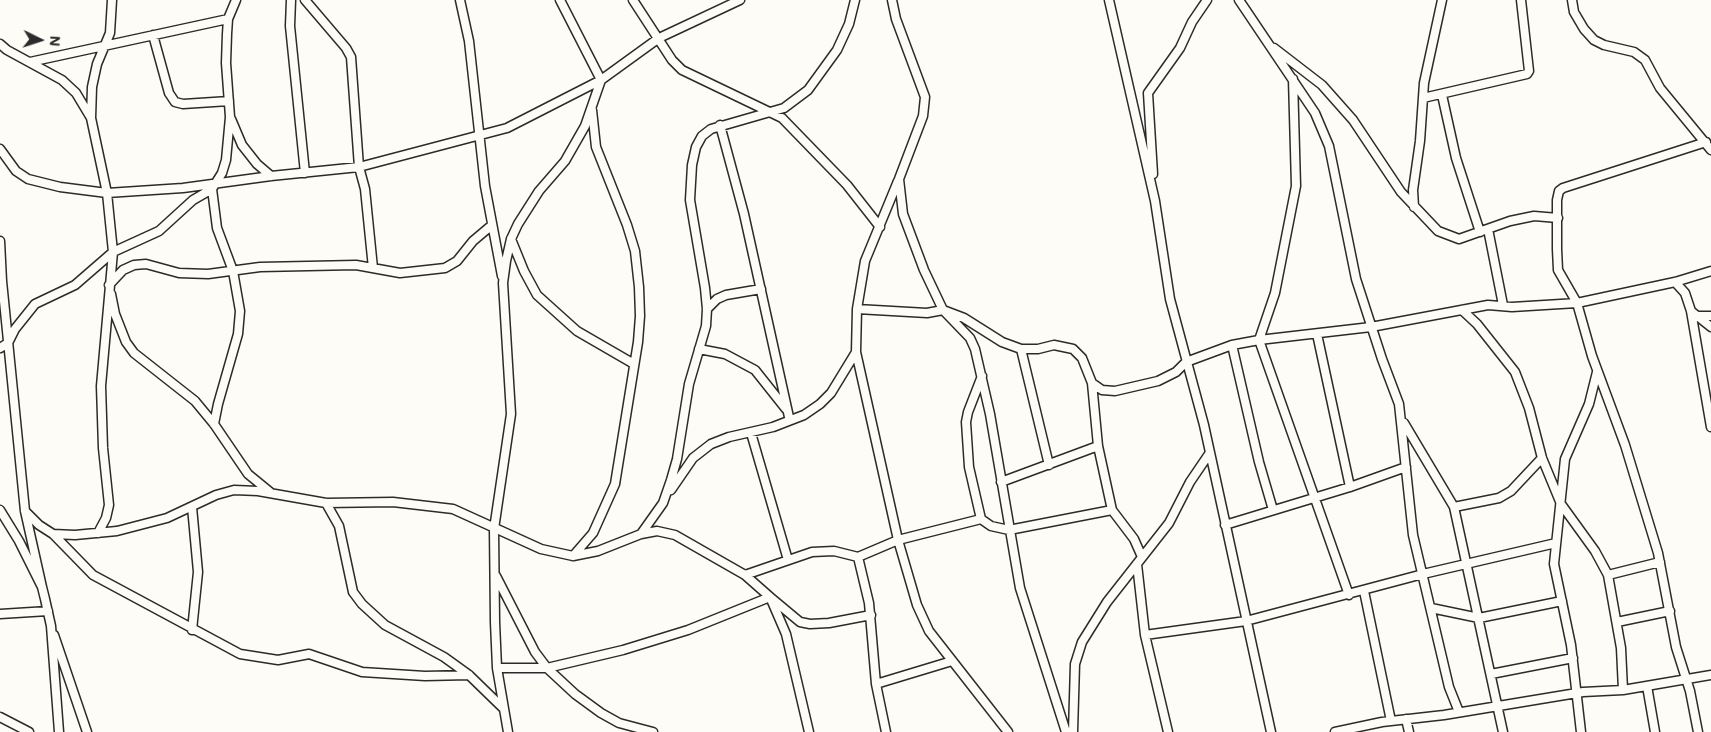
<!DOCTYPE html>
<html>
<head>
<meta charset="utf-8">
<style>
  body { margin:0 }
  #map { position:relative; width:1711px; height:732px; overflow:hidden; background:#fdfcf7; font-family:Mali,sans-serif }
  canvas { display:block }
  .north { position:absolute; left:15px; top:15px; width:50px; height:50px; -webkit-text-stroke:4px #fdfcf7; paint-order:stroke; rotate:94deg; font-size:14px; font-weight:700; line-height:20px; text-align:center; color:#2b2b2b }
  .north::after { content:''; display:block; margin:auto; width:18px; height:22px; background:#2b2b2b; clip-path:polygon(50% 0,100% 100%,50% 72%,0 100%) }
</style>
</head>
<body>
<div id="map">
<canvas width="1711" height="732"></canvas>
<div class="north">N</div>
</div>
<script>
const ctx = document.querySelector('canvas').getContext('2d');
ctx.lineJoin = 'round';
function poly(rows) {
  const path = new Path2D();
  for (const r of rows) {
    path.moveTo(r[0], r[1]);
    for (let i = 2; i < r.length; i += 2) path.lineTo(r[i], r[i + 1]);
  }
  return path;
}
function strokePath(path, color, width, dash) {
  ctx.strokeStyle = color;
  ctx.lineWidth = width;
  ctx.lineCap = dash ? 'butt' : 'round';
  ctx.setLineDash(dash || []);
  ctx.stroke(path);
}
const minor = poly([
  [291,0,290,26,305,173],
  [305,0,346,48,351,57,359,167,365,189,373,268],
  [460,0,469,41,485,186,502,276],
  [633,0,672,60,682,70,782,118,847,185,880,227],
  [892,0,896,19,925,97,923,116,899,179,903,214,924,270,943,310,970,338,975,349,990,414,1020,588,1066,732],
  [1109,0,1155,201,1170,299,1204,425,1271,732],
  [1239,0,1315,113,1329,146,1356,279,1382,359,1399,404,1413,535,1449,687,1459,712],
  [1572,0,1574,12,1584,29,1594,40,1604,45,1634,52,1645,60,1660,88,1711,150],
  [153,35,169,93,175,102,183,104,229,101],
  [0,44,7,50,62,80,76,93,91,118,107,193,113,252,101,386,103,448,109,505,106,518,98,533],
  [1274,48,1322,85,1353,120,1401,192,1438,231,1459,239,1510,221,1534,216,1558,218],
  [30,62,228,19],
  [1293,79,1296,186,1275,293,1259,340,1349,595],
  [1442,95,1456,158,1480,232],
  [1423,98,1527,74,1529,71,1521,0],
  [91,118,92,87,97,64,110,33,112,0],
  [231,119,242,145,257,164,271,176],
  [720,125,744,214,789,417],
  [0,149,16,171,28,179,60,187,107,193,183,188,271,176,359,167,507,128,601,80,659,38,740,0],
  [1153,174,1148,93,1180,48,1192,22,1207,0],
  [898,181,865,261,857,309,856,352,898,540,917,605,929,631,1008,732],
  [212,189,217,228,233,271,240,311,238,334,218,404,214,424],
  [1414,207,1413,190,1420,141,1424,83,1442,0],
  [1488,229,1503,305],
  [511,239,524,271,537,295,577,331,634,364],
  [0,241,2,281,25,511,42,587],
  [1675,282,1685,293,1691,311,1711,427],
  [109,285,123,270,134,265,146,264,179,273,208,274,260,267,356,265,400,273,445,268,457,261,473,241,492,225],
  [111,294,115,314,126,342,134,353,195,401,214,424,248,474,270,492],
  [707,309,717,299,726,295,761,289],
  [857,309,927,313,943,310,964,318,1002,342,1021,349,1038,349,1054,345,1073,349,1082,358,1092,383,1098,446,1112,510,1134,539,1142,557],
  [1462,310,1477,324,1515,372,1529,408,1542,458,1561,504,1595,551,1608,575,1621,648,1623,690],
  [1691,311,1711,327],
  [1697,316,1711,316],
  [1317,334,1350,487],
  [1232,345,1259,462,1273,510],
  [0,348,8,343,15,329,35,304,75,285,113,252,159,231,193,200,212,189,222,173,226,160,230,117,226,63,227,34,228,19,236,0],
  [699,349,725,354,755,370,786,409],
  [1021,349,1049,465],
  [982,376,968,412,966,422,969,467,981,519,991,526,1009,530,1112,510],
  [1092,383,1102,390,1115,391,1158,381,1176,372,1186,362,1232,345,1259,340,1371,327,1488,305,1512,307,1577,303,1675,282,1711,271],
  [1404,423,1454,507,1503,732],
  [751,433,788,560],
  [1001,482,1098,446],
  [671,490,693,458,711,444,729,437,773,427,804,415,820,404,831,393,856,352],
  [326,503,339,526,353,592,362,604,385,625,444,657,469,675,504,709],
  [1454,507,1499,498,1511,491,1542,458],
  [0,510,19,541,42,587,45,599,51,626,59,732],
  [25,511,39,525,53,534,75,535,117,531,167,518,216,495,234,490,258,491,326,503,393,502,453,509,541,549,573,556,598,551,641,534,657,531,675,535,745,575,770,597,786,634,809,732],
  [1225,525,1350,487,1406,467],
  [53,534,93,575,240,654,278,660,309,654,362,672,425,676,469,675],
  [641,534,663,503,671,480,677,459,689,384,706,326,707,309,705,288,690,200,692,165,696,147,702,136,711,129,784,108,808,90,837,50,849,24,855,0],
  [573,556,593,533,615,484,638,342,640,316,639,287,635,251,627,225,596,147,592,110],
  [858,557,869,603,876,684,886,732],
  [1137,564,1145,635,1168,732],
  [745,575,812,552,834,551,858,557,898,540,981,519],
  [1608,575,1660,562],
  [496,576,535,652,547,668,575,694,601,713,619,723,653,732],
  [1364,591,1391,721],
  [1431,608,1479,618,1562,601],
  [0,614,48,611],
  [1617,622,1670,611],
  [192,630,198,572,192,507],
  [54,635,87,732],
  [1145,635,1246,621,1423,574,1556,543],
  [497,668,547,668,623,650,688,630,770,597,800,622,810,624,829,623,871,615],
  [1491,674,1573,658],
  [876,684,952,661],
  [1647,686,1655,732],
  [0,717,29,732],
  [1406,719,1409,732],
  [508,732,497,668,495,622,494,529,511,414,503,283,506,261,511,239,518,224,539,191,565,161,585,126,601,80,560,0],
  [1073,732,1075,664,1082,642,1107,602,1169,523,1190,482,1209,454],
  [1335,732,1382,722,1444,715,1583,692,1623,690,1711,675],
  [1581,732,1571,645,1554,564,1565,459,1589,404,1597,372],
  [1698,732,1690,691,1676,647,1658,553,1625,445,1592,356,1577,303,1558,270,1557,249,1557,200,1559,191,1563,188,1706,142]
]);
strokePath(minor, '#2b2b2b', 11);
strokePath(minor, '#fdfcf7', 8);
</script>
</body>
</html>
